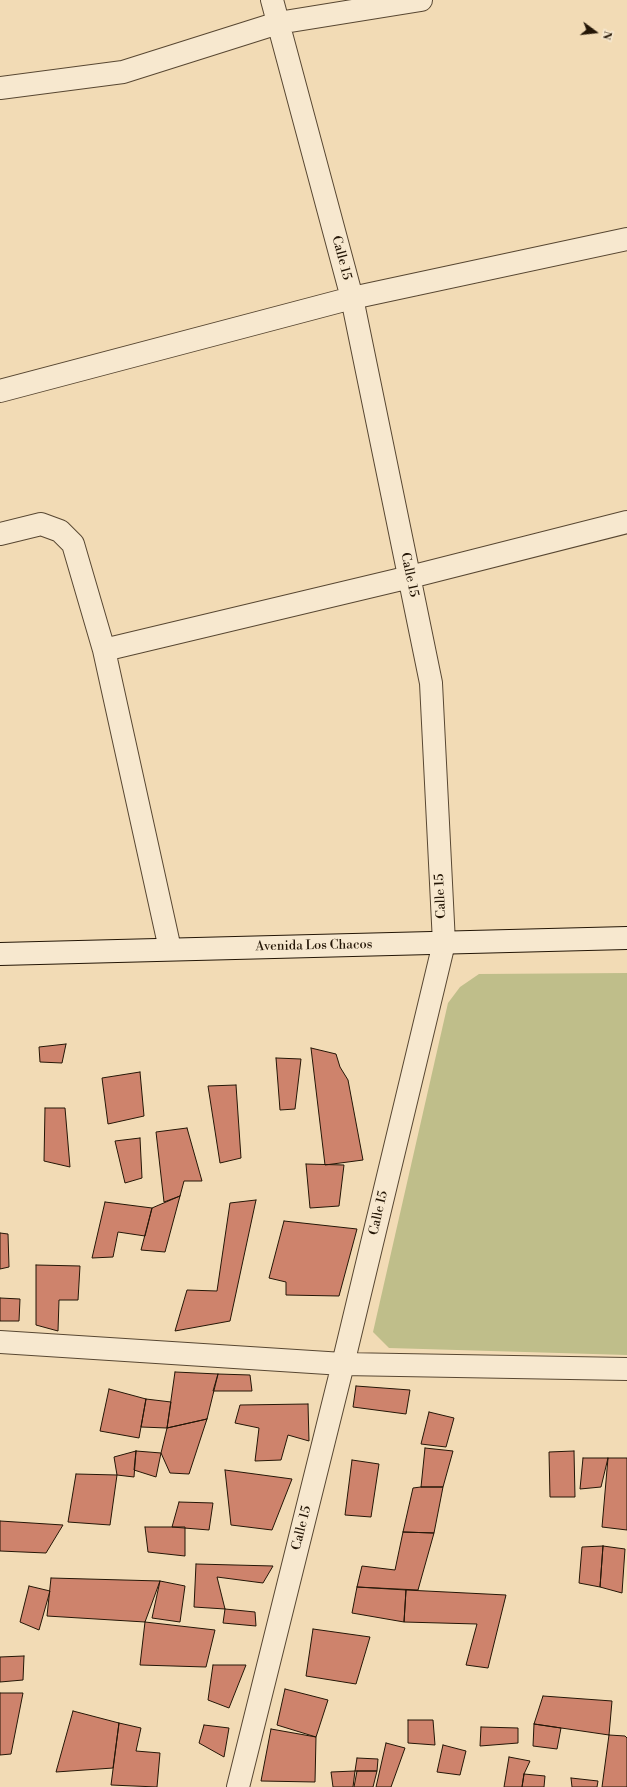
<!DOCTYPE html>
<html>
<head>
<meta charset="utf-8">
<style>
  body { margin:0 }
  #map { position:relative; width:627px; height:1787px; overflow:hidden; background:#f2dbb5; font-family:"Libre Bodoni",serif }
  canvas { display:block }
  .north { position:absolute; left:575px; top:12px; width:40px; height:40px; -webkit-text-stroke:3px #f7e8cf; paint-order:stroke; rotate:105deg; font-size:11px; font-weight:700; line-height:16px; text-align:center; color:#241606 }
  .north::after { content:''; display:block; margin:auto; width:14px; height:18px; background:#241606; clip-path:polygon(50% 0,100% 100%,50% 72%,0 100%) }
</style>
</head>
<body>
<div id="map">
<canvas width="627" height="1787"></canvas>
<div class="north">N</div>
</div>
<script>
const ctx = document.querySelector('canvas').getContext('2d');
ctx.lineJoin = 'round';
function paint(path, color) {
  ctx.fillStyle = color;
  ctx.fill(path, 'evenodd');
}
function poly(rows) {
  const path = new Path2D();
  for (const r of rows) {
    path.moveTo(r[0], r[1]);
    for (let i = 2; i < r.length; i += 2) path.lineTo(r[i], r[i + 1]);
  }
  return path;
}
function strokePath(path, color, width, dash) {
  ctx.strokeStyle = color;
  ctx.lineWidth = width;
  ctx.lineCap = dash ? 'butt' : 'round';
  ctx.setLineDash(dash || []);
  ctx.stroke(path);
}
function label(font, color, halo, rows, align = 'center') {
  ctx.font = font + ' "Libre Bodoni",serif';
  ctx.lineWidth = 4;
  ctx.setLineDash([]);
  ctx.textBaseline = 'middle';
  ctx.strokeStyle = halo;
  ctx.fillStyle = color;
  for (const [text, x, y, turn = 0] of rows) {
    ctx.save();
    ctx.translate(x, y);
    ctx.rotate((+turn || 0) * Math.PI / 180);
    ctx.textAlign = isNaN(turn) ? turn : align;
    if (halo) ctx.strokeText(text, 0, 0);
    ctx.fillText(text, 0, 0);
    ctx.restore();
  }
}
paint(poly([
  [627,973,627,1355,389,1348,373,1332,448,1003,460,987,479,974]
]), '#bfbe8a');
const building = poly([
  [66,1044,62,1063,40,1062,39,1047,66,1044],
  [311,1048,336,1054,340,1067,348,1080,363,1160,325,1165,311,1048],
  [276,1058,301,1059,295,1109,280,1110,276,1058],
  [140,1072,144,1116,108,1124,102,1078,140,1072],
  [236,1085,241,1158,220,1163,208,1086,236,1085],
  [45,1108,65,1108,70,1167,44,1161,45,1108],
  [187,1128,202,1181,184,1181,180,1196,164,1202,156,1132,187,1128],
  [140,1138,142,1178,125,1183,115,1141,140,1138],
  [306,1164,344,1165,339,1206,310,1208,306,1164],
  [180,1196,165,1252,141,1250,152,1208,180,1196],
  [256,1200,230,1321,175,1331,187,1290,217,1291,230,1203,256,1200],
  [105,1202,152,1208,145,1236,118,1232,113,1257,92,1258,105,1202],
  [284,1221,357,1229,339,1296,286,1295,286,1282,269,1278,284,1221],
  [0,1233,8,1234,9,1267,0,1269,0,1233],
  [36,1265,80,1266,78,1300,59,1300,58,1331,36,1325,36,1265],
  [0,1298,20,1299,19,1321,0,1321,0,1298],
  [175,1372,218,1374,207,1419,167,1428,175,1372],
  [218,1374,250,1375,252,1391,213,1391,218,1374],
  [356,1386,410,1390,406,1414,353,1407,356,1386],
  [109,1389,146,1399,139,1438,100,1431,109,1389],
  [146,1399,171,1402,167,1428,141,1427,146,1399],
  [308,1404,309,1441,288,1435,281,1460,255,1461,259,1428,235,1423,240,1405,308,1404],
  [429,1412,454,1418,446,1447,421,1444,429,1412],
  [207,1419,189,1474,170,1473,161,1453,167,1428,207,1419],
  [425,1448,453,1451,443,1487,421,1487,425,1448],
  [136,1451,161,1453,156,1477,134,1470,136,1451],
  [136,1451,134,1477,117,1475,114,1457,136,1451],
  [574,1451,575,1497,550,1497,549,1452,574,1451],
  [583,1458,608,1458,601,1487,580,1489,583,1458],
  [608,1458,627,1458,627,1530,602,1527,608,1458],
  [352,1460,379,1464,371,1517,345,1515,352,1460],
  [225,1470,292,1479,272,1530,231,1525,225,1470],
  [76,1474,117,1475,110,1525,68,1522,76,1474],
  [421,1487,443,1487,434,1533,403,1532,413,1488,421,1487],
  [179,1502,213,1503,209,1530,172,1527,179,1502],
  [0,1521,63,1525,46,1553,0,1551,0,1521],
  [145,1527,185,1527,185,1556,148,1552,145,1527],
  [403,1532,434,1533,418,1590,357,1587,362,1566,395,1570,403,1532],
  [603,1546,625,1549,622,1593,600,1587,603,1546],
  [603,1546,600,1587,579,1583,582,1547,603,1546],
  [196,1564,273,1566,263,1583,217,1577,225,1609,194,1607,196,1564],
  [51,1578,160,1581,145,1622,47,1616,51,1578],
  [160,1581,185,1586,180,1622,152,1618,160,1581],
  [29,1586,50,1591,39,1630,20,1622,29,1586],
  [357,1587,406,1590,404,1622,352,1613,357,1587],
  [406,1590,506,1595,488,1668,466,1665,477,1624,404,1622,406,1590],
  [225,1609,255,1612,256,1626,223,1623,225,1609],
  [145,1622,215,1630,206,1667,140,1665,145,1622],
  [313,1629,370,1637,356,1684,306,1676,313,1629],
  [24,1656,23,1680,0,1682,0,1657,24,1656],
  [213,1665,246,1665,229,1708,208,1700,213,1665],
  [285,1689,328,1700,316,1737,277,1725,285,1689],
  [0,1693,23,1693,11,1754,0,1755,0,1693],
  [543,1696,612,1701,609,1735,534,1724,543,1696],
  [73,1711,119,1723,113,1768,56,1772,73,1711],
  [408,1720,433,1720,435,1745,408,1743,408,1720],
  [119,1723,141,1728,136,1751,160,1753,157,1787,111,1785,119,1723],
  [534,1724,561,1728,557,1749,533,1746,534,1724],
  [204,1725,229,1728,224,1757,199,1743,204,1725],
  [481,1727,518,1728,518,1743,480,1746,481,1727],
  [271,1729,316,1737,315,1782,261,1781,271,1729],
  [609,1735,625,1736,627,1738,627,1787,602,1787,609,1735],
  [386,1743,405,1748,391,1787,376,1787,386,1743],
  [443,1745,466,1751,460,1775,437,1772,443,1745],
  [509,1757,530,1761,524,1774,522,1787,504,1787,509,1757],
  [357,1758,378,1759,377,1771,355,1771,357,1758],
  [355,1771,353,1787,333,1787,331,1772,355,1771],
  [357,1771,377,1771,373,1787,354,1787,357,1771],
  [524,1774,545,1776,544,1787,522,1787,524,1774],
  [571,1778,598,1781,597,1787,572,1787,571,1778]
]);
paint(building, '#ce836c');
strokePath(building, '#241606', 1);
const street = poly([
  [0,88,123,72,278,23,421,0],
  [0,391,352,298,627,239],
  [0,534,41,524,60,531,73,544,104,650],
  [170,949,104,650,410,577,627,522],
  [0,1342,343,1364,627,1369],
  [238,1787,343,1364,444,943,431,683,352,298,272,0]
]);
const secondary = poly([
  [0,954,627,938]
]);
strokePath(street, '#584732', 24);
strokePath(secondary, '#241606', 24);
strokePath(street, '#f7e8cf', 22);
strokePath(secondary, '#f7e8cf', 22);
label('13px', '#241606', '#f7e8cf', [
  ["Calle 15",341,258,75],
  ["Calle 15",409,575,78],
  ["Calle 15",441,896,-93],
  ["Avenida Los Chacos",314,946,-1],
  ["Calle 15",379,1213,-77],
  ["Calle 15",302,1528,-76]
]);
</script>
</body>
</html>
